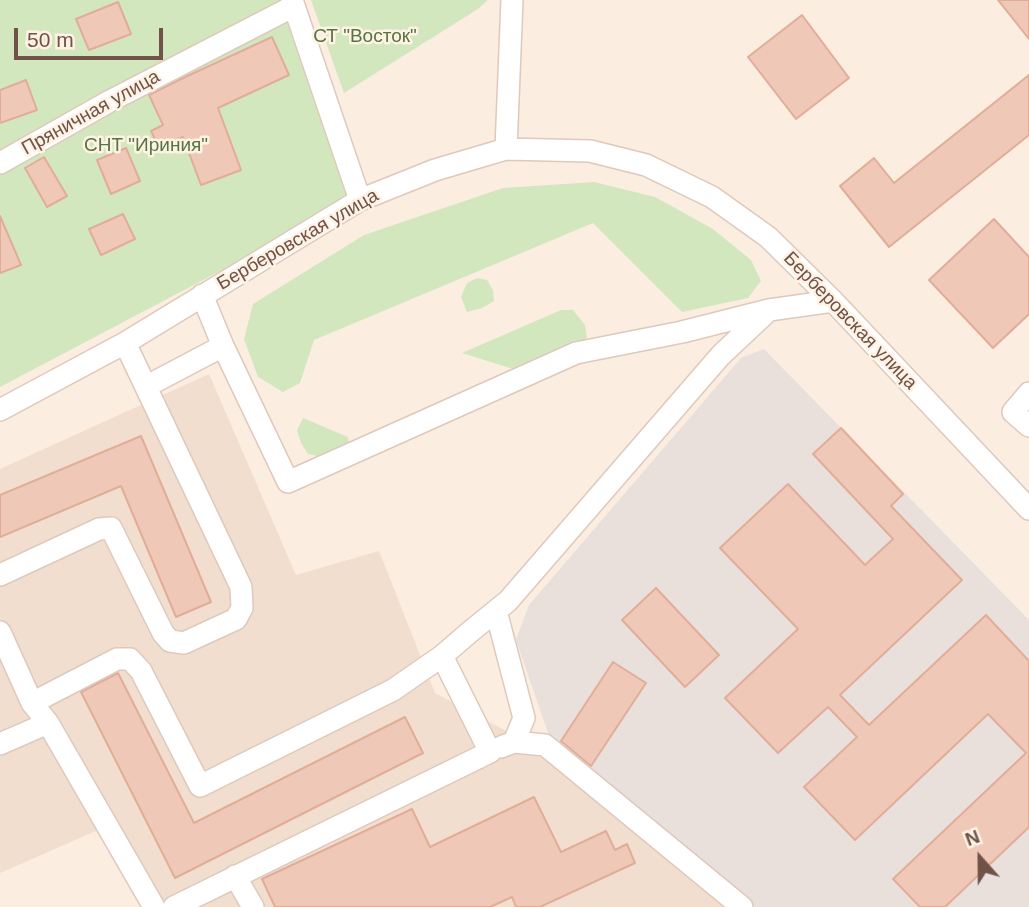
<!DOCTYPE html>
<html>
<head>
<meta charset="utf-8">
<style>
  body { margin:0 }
  #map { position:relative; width:1029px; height:907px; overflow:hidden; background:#fbeddf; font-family:Helvetica,sans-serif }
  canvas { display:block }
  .north { position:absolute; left:945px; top:823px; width:70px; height:70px; -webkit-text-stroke:5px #fef2e4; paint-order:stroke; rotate:339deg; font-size:19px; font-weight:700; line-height:28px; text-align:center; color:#705248 }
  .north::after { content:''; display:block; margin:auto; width:24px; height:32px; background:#705248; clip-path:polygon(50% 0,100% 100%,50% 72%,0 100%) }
  .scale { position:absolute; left:14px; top:28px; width:149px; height:32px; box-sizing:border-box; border:4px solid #705248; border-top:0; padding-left:9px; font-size:21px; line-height:24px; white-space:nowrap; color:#705248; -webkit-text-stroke:5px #fef2e4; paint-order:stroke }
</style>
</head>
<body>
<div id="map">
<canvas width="1029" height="907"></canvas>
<div class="north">N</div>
<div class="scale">50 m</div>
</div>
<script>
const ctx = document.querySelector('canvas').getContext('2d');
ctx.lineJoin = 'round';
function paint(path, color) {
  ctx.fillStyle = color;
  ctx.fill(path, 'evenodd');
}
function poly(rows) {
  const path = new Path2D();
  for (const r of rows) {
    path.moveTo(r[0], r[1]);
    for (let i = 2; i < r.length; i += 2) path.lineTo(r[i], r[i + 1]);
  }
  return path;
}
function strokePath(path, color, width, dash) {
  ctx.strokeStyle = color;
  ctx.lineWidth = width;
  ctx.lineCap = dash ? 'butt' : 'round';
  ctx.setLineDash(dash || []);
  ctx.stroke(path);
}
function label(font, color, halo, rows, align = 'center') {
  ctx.font = font + ' Helvetica,sans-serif';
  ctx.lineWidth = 5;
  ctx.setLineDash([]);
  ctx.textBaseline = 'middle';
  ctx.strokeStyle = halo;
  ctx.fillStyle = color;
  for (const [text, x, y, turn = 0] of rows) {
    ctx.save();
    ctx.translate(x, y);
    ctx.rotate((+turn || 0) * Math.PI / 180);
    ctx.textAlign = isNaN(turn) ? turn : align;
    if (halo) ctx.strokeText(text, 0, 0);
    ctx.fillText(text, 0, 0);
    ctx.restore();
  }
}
paint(poly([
  [209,374,296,575,379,551,435,693,540,749,731,907,140,907,105,827,0,873,0,469]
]), '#f2dece');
paint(poly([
  [764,349,1029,620,1029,907,752,907,556,756,516,640,529,605,741,358]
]), '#e9e0db');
paint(poly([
  [0,0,287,0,355,200,0,387],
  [311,0,488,0,478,9,344,93],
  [594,182,655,197,713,229,751,260,761,281,748,298,682,312,593,223,314,340,300,383,283,392,258,377,244,339,253,304,364,235,503,188],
  [477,278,487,280,493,290,494,301,482,308,467,312,461,297,467,283],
  [561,310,573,310,585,325,587,338,573,348,535,366,513,369,462,353],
  [303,418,348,437,349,444,322,457,308,454,301,443,297,430]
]), '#d3e7bf');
const building = poly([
  [998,0,1029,0,1029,39,998,0],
  [118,2,131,34,89,50,76,19,118,2],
  [802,15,849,78,796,119,748,57,802,15],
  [272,37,289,75,218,108,241,170,201,185,183,137,159,148,151,131,163,125,149,95,183,78,272,37],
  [1029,75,1029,135,889,247,840,186,874,158,894,183,1029,75],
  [26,80,37,110,0,123,0,90,26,80],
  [126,148,140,181,111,194,97,160,126,148],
  [44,157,67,196,47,207,25,168,44,157],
  [123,214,135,239,101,255,89,229,123,214],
  [0,216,21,265,0,273,0,216],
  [994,219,1029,257,1029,314,993,348,929,280,994,219],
  [841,428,903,494,891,506,962,580,840,695,869,725,986,615,1029,661,1029,827,945,907,920,907,893,879,1026,753,988,714,855,840,804,787,857,737,828,707,778,753,725,698,798,629,720,548,788,484,865,565,893,539,813,454,841,428],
  [141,436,211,602,176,617,121,486,0,537,0,495,141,436],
  [656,588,719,655,685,687,622,620,656,588],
  [613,662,646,683,591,766,561,741,613,662],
  [118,673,194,823,405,717,423,753,175,878,81,692,118,673],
  [534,797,561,852,606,831,615,850,627,844,635,863,540,907,516,907,512,897,490,907,275,907,262,879,412,809,430,847,534,797]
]);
paint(building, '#efc8b7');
strokePath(building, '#e1ad99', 2);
const minor = poly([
  [292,0,360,200],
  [506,149,512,0],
  [0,163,110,101,294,6],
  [202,295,223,346,288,482,576,353,682,332,769,310,833,301],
  [147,386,223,346],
  [1029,393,1013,412,1029,426],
  [0,410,125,343,360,200,435,170,506,149,590,151,646,165,712,197,768,237,833,301,1029,509],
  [0,575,99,529,111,528,163,633,170,641,184,643,236,619,242,608,241,587,125,343],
  [496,611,524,718,514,742,501,747],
  [0,632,32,703,48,723,154,907],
  [32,703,117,659,130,659,141,671,200,786,393,690,442,656,471,631,508,601,721,355,769,310],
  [514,742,545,745,742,907],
  [0,744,48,723],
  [235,876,253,907],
  [174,907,490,752,442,656]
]);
strokePath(minor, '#dec9bc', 24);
strokePath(minor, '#fff', 21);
label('19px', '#557641', '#fef2e4', [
  ["СТ \"Восток\"",365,37],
  ["СНТ \"Ириния\"",146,146]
]);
label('19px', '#705248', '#fef2e4', [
  ["Пряничная улица",91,113,-29],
  ["Берберовская улица",298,240,-30],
  ["Берберовская улица",850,321,46]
]);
</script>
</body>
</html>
